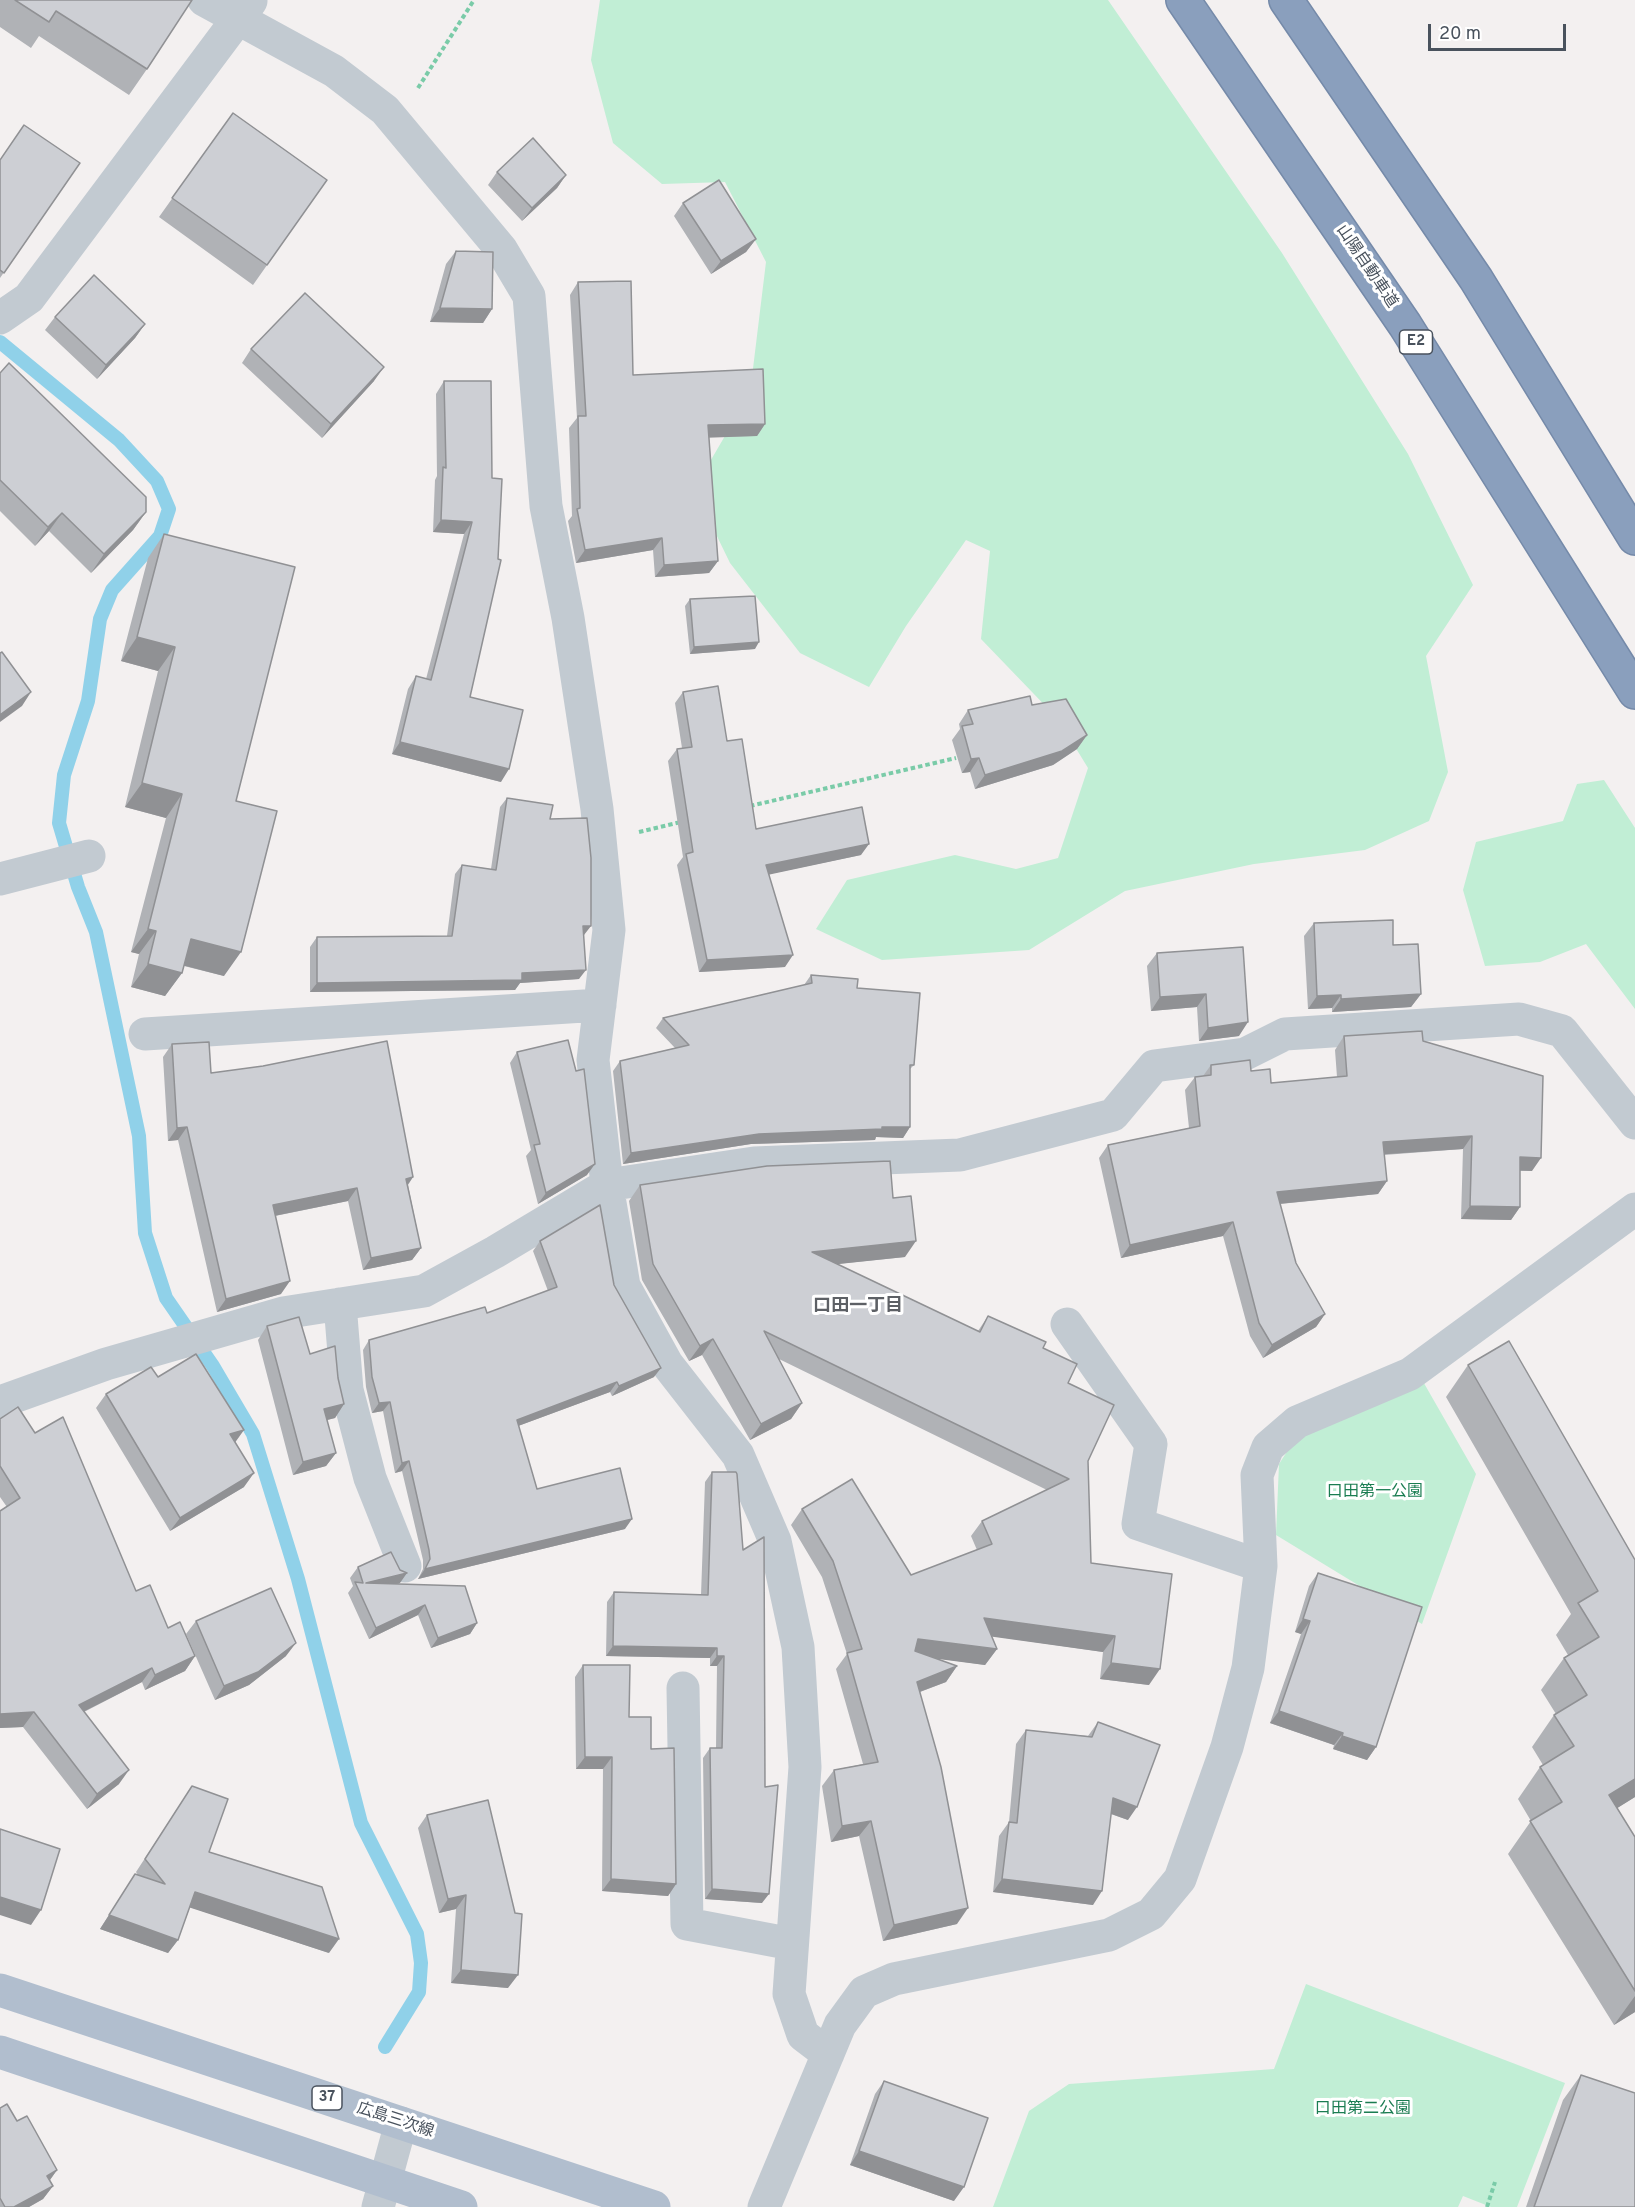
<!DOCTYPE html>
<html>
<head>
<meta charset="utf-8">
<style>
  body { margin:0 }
  #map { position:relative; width:1635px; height:2207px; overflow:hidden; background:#f3f0f0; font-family:Overpass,sans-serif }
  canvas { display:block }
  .scale { position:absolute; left:1428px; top:24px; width:138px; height:27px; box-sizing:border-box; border:3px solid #49525d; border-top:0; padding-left:8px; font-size:18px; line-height:21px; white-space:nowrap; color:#49525d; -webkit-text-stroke:4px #fff; paint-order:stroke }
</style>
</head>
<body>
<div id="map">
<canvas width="1635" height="2207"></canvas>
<div class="scale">20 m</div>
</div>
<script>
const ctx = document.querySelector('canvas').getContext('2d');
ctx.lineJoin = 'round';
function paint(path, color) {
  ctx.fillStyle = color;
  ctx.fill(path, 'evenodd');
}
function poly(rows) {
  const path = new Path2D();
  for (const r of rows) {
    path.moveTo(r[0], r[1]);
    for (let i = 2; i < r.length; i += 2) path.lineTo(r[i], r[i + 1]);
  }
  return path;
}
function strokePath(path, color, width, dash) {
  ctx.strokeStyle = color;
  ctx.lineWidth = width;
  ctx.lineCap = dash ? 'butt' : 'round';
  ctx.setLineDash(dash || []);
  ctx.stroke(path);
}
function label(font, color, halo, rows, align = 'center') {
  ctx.font = font + ' Overpass,"Noto Sans JP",sans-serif';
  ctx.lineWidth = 6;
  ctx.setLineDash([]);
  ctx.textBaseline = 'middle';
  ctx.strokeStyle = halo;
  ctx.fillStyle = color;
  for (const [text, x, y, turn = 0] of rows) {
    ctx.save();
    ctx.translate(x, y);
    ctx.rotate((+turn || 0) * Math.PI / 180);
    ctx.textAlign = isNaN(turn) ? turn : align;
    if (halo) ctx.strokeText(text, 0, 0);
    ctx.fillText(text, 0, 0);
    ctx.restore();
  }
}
paint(poly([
  [600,0,1108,0,1282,253,1408,454,1473,585,1426,656,1448,772,1429,821,1365,850,1254,864,1125,891,1029,950,882,960,816,929,847,880,955,855,1016,869,1058,858,1088,768,1058,719,981,639,990,551,966,540,906,626,869,687,800,653,730,563,694,489,750,393,766,262,725,182,662,184,613,143,591,60],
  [1604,780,1635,828,1635,1009,1586,944,1540,962,1485,966,1463,890,1476,842,1563,821,1577,784],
  [1421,1378,1476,1474,1422,1624,1276,1535,1279,1464,1299,1433],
  [1306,1984,1565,2083,1517,2207,1491,2207,1463,2196,1458,2207,993,2207,1029,2111,1069,2084,1274,2069]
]), '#c1eed5');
strokePath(poly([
  [0,342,119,440,157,481,169,509,160,536,112,590,100,619,88,701,64,775,59,823,78,887,96,932,139,1136,145,1233,166,1298,213,1366,253,1434,298,1579,361,1823,417,1934,421,1963,419,1992,385,2047]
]), '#90d1e9', 14);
const highway = poly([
  [1183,0,1405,325,1635,692],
  [1286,0,1476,279,1635,538]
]);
strokePath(highway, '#758aa9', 36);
strokePath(poly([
  [418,88,474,0],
  [750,806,956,758],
  [639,832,681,822],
  [1487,2207,1495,2182]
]), '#7acba8', 4, [4.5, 3]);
strokePath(poly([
  [204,0,334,71,385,110,501,249,529,296,546,506,568,618,597,809,609,930,593,1060,607,1185,624,1286,667,1364,738,1455,775,1541,798,1647,805,1767,789,1994,803,2035,828,2054],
  [0,318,29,298,251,1],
  [0,879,89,856],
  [145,1034,600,1005],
  [340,1304,347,1390,370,1478,405,1566],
  [1067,1324,1151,1444,1138,1524,1261,1566],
  [0,1402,106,1364,283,1313,424,1291,495,1252,607,1185,754,1163,960,1155,1113,1115,1154,1066,1245,1054,1285,1034,1519,1019,1562,1031,1635,1123],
  [683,1688,687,1924,792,1944],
  [378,2207,401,2123],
  [764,2207,840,2025,864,1992,894,1979,1109,1935,1151,1914,1180,1879,1227,1747,1248,1668,1261,1566,1257,1475,1268,1447,1297,1422,1410,1374,1635,1209]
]), '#c2cad1', 33);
strokePath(poly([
  [0,1990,654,2207],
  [0,2052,461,2207]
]), '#b1bece', 33);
strokePath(highway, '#8a9fbd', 33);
paint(poly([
  [0,0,192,0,147,69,129,95,39,36,31,48,0,27],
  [233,113,327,180,253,285,159,217],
  [0,159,80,163,0,278],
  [497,172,566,175,557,188,522,221,488,185],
  [683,203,756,239,746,252,711,274,674,216],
  [456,251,492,309,483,323,430,322,446,264],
  [578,282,633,375,765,424,757,436,709,437,718,561,709,573,655,577,653,550,576,563,568,521,572,516,569,428,577,418,570,295],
  [55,317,145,324,135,338,97,379,45,330],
  [251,349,374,381,322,438,242,363],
  [0,373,146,512,133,530,91,573,49,531,35,546,0,511],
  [444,381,491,381,470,697,501,782,392,754,408,689,416,676,426,679,464,534,433,532,435,480,437,476,436,394],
  [164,534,236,801,224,976,184,966,182,973,165,996,131,987,139,954,131,952,166,818,125,807,158,671,121,661,148,558],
  [690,599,755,649,690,654,685,606],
  [683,692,727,741,756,829,861,855,769,874,785,967,699,972,677,865,683,857,668,761,677,749,682,748,675,703],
  [1032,705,1087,735,1077,749,1053,765,975,789,970,772,962,773,952,740,960,729,959,724,968,710],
  [507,798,550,819,584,935,579,979,520,983,515,990,310,992,310,947,317,937,447,936,455,874,462,865,491,869,500,807],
  [1314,923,1393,945,1421,994,1411,1007,1332,1012,1332,1008,1308,1009,1304,936],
  [1243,947,1239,1036,1199,1041,1197,1007,1151,1011,1147,966,1157,953],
  [811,975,857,988,914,1065,910,1069,910,1127,903,1138,876,1137,875,1140,751,1144,623,1164,613,1071,620,1061,675,1048,656,1028,663,1018,804,985],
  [1344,1036,1423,1041,1532,1171,1520,1171,1520,1207,1511,1220,1461,1219,1463,1149,1384,1155,1387,1181,1378,1194,1280,1204,1296,1263,1325,1314,1316,1327,1263,1358,1250,1336,1223,1236,1121,1258,1099,1158,1108,1145,1189,1128,1185,1090,1195,1077,1203,1076,1211,1065,1251,1071,1271,1083,1337,1077,1335,1050],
  [172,1044,211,1073,413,1177,408,1185,421,1248,412,1260,363,1270,348,1201,275,1216,281,1294,217,1312,178,1140,168,1141,163,1057],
  [517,1052,587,1175,538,1204,526,1156,531,1150,510,1063],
  [640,1185,893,1198,905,1257,837,1264,978,1331,988,1316,1043,1348,1068,1383,1088,1461,1091,1563,1149,1685,1100,1679,1103,1652,992,1636,997,1649,985,1665,936,1658,957,1666,946,1682,920,1692,957,1924,883,1941,859,1836,831,1842,822,1786,834,1770,863,1764,836,1669,847,1654,822,1577,791,1525,802,1509,911,1575,977,1550,971,1536,982,1521,1047,1490,779,1359,802,1403,791,1419,750,1440,702,1355,689,1361,642,1280,629,1201],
  [540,1241,614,1285,654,1377,612,1396,610,1392,518,1426,537,1489,625,1529,418,1579,423,1569,423,1560,402,1471,395,1473,383,1411,372,1413,366,1387,363,1350,369,1340,487,1313,548,1291,533,1251],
  [267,1326,310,1354,338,1378,344,1404,335,1418,327,1420,336,1453,326,1466,293,1475,258,1340],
  [1468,1365,1635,1560,1635,1797,1617,1808,1635,1837,1635,2012,1614,2025,1508,1854,1531,1821,1518,1799,1540,1767,1543,1765,1532,1747,1554,1715,1556,1714,1541,1690,1564,1658,1568,1655,1556,1635,1571,1614,1446,1397],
  [106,1394,235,1442,244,1487,170,1531,96,1408],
  [0,1419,136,1591,168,1628,195,1656,185,1671,145,1690,142,1682,84,1712,119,1784,87,1809,23,1727,0,1728,0,1511,7,1507,0,1497],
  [712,1472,762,1903,705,1899,703,1758,710,1748,716,1748,717,1666,710,1666,710,1658,606,1656,607,1602,614,1592,701,1595,705,1482],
  [358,1567,400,1583,398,1584,477,1623,470,1634,431,1648,418,1615,369,1639,348,1593,353,1586,350,1578],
  [1318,1573,1376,1747,1367,1760,1333,1749,1334,1745,1270,1723,1301,1634,1295,1632,1309,1586],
  [196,1621,286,1656,249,1685,215,1700,186,1634],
  [583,1665,629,1717,651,1749,676,1884,668,1896,602,1891,603,1769,576,1769,575,1677],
  [1098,1722,1128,1820,1111,1814,1093,1905,993,1892,999,1836,1009,1822,1016,1744,1026,1730,1088,1736],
  [192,1786,209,1852,329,1953,190,1907,178,1940,168,1953,100,1929,135,1874,138,1875,136,1872],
  [488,1800,508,1988,451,1983,456,1909,439,1913,418,1828,427,1815],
  [1581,2075,1635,2207,1526,2207,1563,2100],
  [884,2081,954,2201,850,2165,875,2094],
  [0,2108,17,2121,57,2170,50,2180,53,2186,43,2199,29,2207,0,2207]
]), '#b0b2b6');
paint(poly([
  [566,175,557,188,522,221,532,208],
  [756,239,746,252,711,274,721,261],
  [440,308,492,309,483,323,430,322],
  [145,324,135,338,97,379,106,365],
  [384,367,374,381,322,438,331,424],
  [765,424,757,436,700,438,708,425],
  [146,512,133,530,91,573,104,554],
  [62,513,49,531,35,546,48,527],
  [441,520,472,522,464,534,433,532],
  [662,538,653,550,576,563,585,550],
  [718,561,709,573,655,577,664,565],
  [137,637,175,647,158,671,121,661],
  [759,642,755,649,690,654,694,647],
  [31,692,22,706,0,722,0,715],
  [1087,735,1077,749,1053,765,975,789,985,775],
  [400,742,509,769,501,782,392,754],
  [979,758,970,772,962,773,971,759],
  [142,783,182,794,166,818,125,807],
  [869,844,861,855,758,877,766,865],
  [583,926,591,926,584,935],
  [148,929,156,931,139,954,131,952],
  [191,939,241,952,224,976,174,963],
  [793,955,785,967,699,972,707,960],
  [148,964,182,973,165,996,131,987],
  [586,970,579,979,520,983,515,990,310,992,317,983],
  [1206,994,1197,1007,1151,1011,1160,997],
  [1421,994,1411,1007,1332,1012,1341,999],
  [1341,995,1332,1008,1308,1009,1317,996],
  [1248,1022,1239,1036,1199,1041,1208,1028],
  [187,1127,178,1140,168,1141,177,1128],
  [882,1127,910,1127,903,1138,876,1137,875,1140,751,1144,623,1164,631,1153,759,1134],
  [1472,1136,1463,1149,1373,1155,1383,1142],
  [1520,1157,1541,1158,1532,1171,1511,1170],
  [595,1164,587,1175,538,1204,546,1193],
  [413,1177,404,1190,406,1179],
  [1387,1181,1378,1194,1268,1205,1277,1192],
  [357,1188,348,1201,264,1218,273,1205],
  [1470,1206,1520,1207,1511,1220,1461,1219],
  [1233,1222,1223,1236,1121,1258,1130,1245],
  [916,1241,905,1257,801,1268,812,1252],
  [421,1248,412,1260,363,1270,371,1258],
  [290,1281,281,1294,217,1312,226,1299],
  [1325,1314,1316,1327,1263,1358,1272,1345],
  [713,1339,702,1355,689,1361,700,1346],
  [661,1368,654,1377,612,1396,619,1386],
  [617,1382,610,1392,510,1429,517,1420],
  [390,1402,383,1411,372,1413,379,1403],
  [802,1403,791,1419,750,1440,761,1424],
  [344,1404,335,1418,315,1423,324,1409],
  [244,1430,234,1444,230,1434],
  [336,1453,326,1466,293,1475,303,1462],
  [409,1461,402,1471,395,1473,402,1463],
  [254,1473,244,1487,170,1531,180,1518],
  [632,1519,625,1529,418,1579,425,1569],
  [407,1573,400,1583,360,1593,366,1583],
  [425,1605,418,1615,369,1639,376,1628],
  [984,1618,1115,1636,1103,1652,973,1634],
  [1303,1619,1310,1621,1301,1634,1295,1632],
  [477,1623,470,1634,431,1648,438,1638],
  [918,1639,997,1649,985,1665,907,1655],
  [296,1643,286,1656,249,1685,215,1700,224,1686],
  [613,1646,717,1648,710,1658,606,1656],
  [195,1656,185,1671,145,1690,155,1675],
  [717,1656,724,1656,717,1666,710,1666],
  [1111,1663,1160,1669,1149,1685,1100,1679],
  [957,1666,946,1682,906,1697,917,1682],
  [152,1668,142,1682,69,1719,79,1705],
  [1279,1711,1343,1733,1334,1745,1270,1723],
  [34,1712,23,1727,0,1728,0,1714],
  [1342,1736,1376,1747,1367,1760,1333,1749],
  [585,1757,612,1757,603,1769,576,1769],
  [129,1770,119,1784,87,1809,97,1794],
  [1635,1779,1635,1797,1587,1827,1609,1795],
  [1113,1798,1137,1807,1128,1820,1103,1811],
  [871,1821,859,1836,831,1842,842,1826],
  [611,1879,676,1884,668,1896,602,1891],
  [1002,1879,1102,1891,1093,1905,993,1892],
  [712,1889,769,1894,762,1903,705,1899],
  [195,1892,339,1939,329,1953,185,1906],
  [466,1895,456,1909,439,1913,448,1899],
  [0,1897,41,1910,31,1925,0,1915],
  [968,1908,957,1924,883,1941,894,1925],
  [109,1915,178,1940,168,1953,100,1929],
  [461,1970,518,1975,508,1988,451,1983],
  [1635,1996,1635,2012,1614,2025],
  [859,2151,964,2187,954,2201,850,2165],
  [57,2170,47,2184,47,2176],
  [53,2186,43,2199,29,2207,14,2207]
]), '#909194');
const building = poly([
  [15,0,192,0,147,69,56,11,49,22,15,0],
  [233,113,327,180,267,265,172,198,233,113],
  [24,125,80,163,4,273,0,270,0,160,24,125],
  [533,138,566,175,532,208,497,172,533,138],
  [719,180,756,239,721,261,683,203,719,180],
  [456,251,493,252,492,309,440,308,456,251],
  [94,275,145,324,106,365,55,317,94,275],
  [631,281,633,375,763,369,765,424,708,425,718,561,664,565,662,538,585,550,577,509,580,508,578,416,586,416,578,282,631,281],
  [305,293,384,367,331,424,251,349,305,293],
  [9,363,146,497,146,512,104,554,62,513,48,527,0,480,0,373,9,363],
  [444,381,491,381,492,478,502,479,498,559,501,560,470,697,523,710,509,769,400,742,416,676,431,680,472,522,441,520,443,467,446,468,444,381],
  [164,534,295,567,236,801,277,811,241,952,191,939,182,973,148,964,156,931,148,929,182,794,142,783,175,647,137,637,164,534],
  [755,596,759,642,694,647,690,599,755,596],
  [2,652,31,692,0,715,0,653,2,652],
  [718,686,727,741,742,739,756,829,862,807,869,844,766,865,793,955,707,960,686,854,693,852,677,749,692,747,683,692,718,686],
  [1030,696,1032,705,1066,699,1087,735,1062,751,985,775,979,758,971,759,962,726,973,724,968,710,1030,696],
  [507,798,553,805,550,819,587,818,591,858,591,926,583,926,586,970,522,973,522,980,317,983,317,937,452,936,462,865,496,870,507,798],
  [1393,920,1393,945,1418,944,1421,994,1341,999,1341,995,1317,996,1314,923,1393,920],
  [1243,947,1248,1022,1208,1028,1206,994,1160,997,1157,953,1243,947],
  [811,975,858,979,857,988,920,993,914,1065,910,1065,910,1127,882,1127,882,1129,759,1134,631,1153,620,1061,689,1045,663,1018,812,983,811,975],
  [1422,1031,1423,1041,1543,1076,1541,1158,1520,1157,1520,1207,1470,1206,1472,1136,1383,1142,1387,1181,1277,1192,1296,1263,1325,1314,1272,1345,1259,1323,1233,1222,1130,1245,1108,1145,1200,1126,1195,1077,1211,1075,1211,1065,1250,1060,1251,1071,1270,1069,1271,1083,1347,1076,1344,1036,1422,1031],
  [568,1040,576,1071,584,1069,595,1164,546,1193,534,1145,540,1144,517,1052,568,1040],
  [387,1041,413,1177,406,1179,421,1248,371,1258,357,1188,273,1205,290,1281,226,1299,187,1127,177,1128,172,1044,209,1042,211,1073,263,1066,387,1041],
  [890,1161,893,1198,911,1196,916,1241,812,1252,980,1332,988,1316,1046,1342,1043,1348,1077,1364,1068,1383,1114,1405,1088,1461,1091,1563,1172,1574,1160,1669,1111,1663,1115,1636,984,1618,997,1649,918,1639,915,1651,957,1666,917,1682,941,1767,968,1908,894,1925,871,1821,842,1826,834,1770,878,1762,847,1653,862,1649,833,1561,802,1509,852,1479,911,1575,992,1544,982,1521,1069,1479,764,1331,802,1403,761,1424,713,1339,700,1346,653,1264,640,1185,767,1166,890,1161],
  [600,1205,614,1285,661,1368,619,1386,617,1382,517,1420,537,1489,620,1468,632,1519,425,1569,430,1559,429,1550,409,1461,402,1463,390,1402,379,1403,372,1377,369,1340,485,1307,487,1313,557,1287,540,1241,600,1205],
  [299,1317,310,1354,335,1346,338,1378,344,1404,324,1409,336,1453,303,1462,267,1326,299,1317],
  [1509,1341,1635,1560,1635,1779,1609,1795,1635,1837,1635,1991,1530,1821,1562,1802,1540,1767,1574,1746,1554,1715,1587,1695,1564,1658,1599,1637,1578,1603,1598,1591,1468,1365,1509,1341],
  [196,1354,244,1430,230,1434,254,1473,180,1518,106,1394,151,1367,158,1377,196,1354],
  [18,1407,35,1433,63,1417,136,1591,150,1585,168,1628,180,1622,195,1656,155,1675,152,1668,79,1705,129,1770,97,1794,34,1712,0,1714,0,1511,20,1498,0,1466,0,1419,18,1407],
  [712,1472,736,1472,737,1474,743,1550,764,1537,765,1787,778,1785,769,1894,712,1889,710,1748,722,1748,724,1656,717,1656,717,1648,613,1646,614,1592,708,1595,712,1472],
  [391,1552,400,1570,407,1573,366,1583,465,1586,477,1623,438,1638,425,1605,376,1628,355,1582,363,1583,358,1567,391,1552],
  [1318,1573,1422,1607,1376,1747,1342,1736,1343,1733,1279,1711,1310,1621,1303,1619,1318,1573],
  [271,1588,296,1643,258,1672,224,1686,196,1621,271,1588],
  [583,1665,630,1665,629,1717,651,1717,651,1749,674,1748,676,1884,611,1879,612,1757,585,1757,583,1665],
  [1098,1722,1160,1745,1137,1807,1113,1798,1102,1891,1002,1879,1009,1822,1017,1823,1026,1730,1092,1737,1098,1722],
  [192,1786,228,1799,209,1852,322,1887,339,1939,195,1892,178,1940,109,1915,135,1874,165,1884,145,1859,192,1786],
  [488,1800,515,1913,522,1914,518,1975,461,1970,466,1895,448,1899,427,1815,488,1800],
  [0,1829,60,1849,41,1910,0,1897,0,1829],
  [1581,2075,1635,2093,1635,2207,1534,2207,1581,2075],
  [884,2081,988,2118,964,2187,859,2151,884,2081],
  [7,2104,17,2121,27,2116,57,2170,47,2176,53,2186,14,2207,5,2207,0,2198,0,2108,7,2104]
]);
paint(building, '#cdcfd4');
strokePath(building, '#909194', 1.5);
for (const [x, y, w] of [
  [1416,342,33],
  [327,2098,30]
]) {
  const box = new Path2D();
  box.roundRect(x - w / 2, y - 12, w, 24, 4.5);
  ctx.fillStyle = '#fff';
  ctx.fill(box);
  strokePath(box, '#49525d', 1.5);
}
label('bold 15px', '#49525d', null, [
  ["E2",1416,342],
  ["37",327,2098]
]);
label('16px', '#49525d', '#fff', [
  ["山陽自動車道",1366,267,56],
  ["広島三次線",395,2121,18]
]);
label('16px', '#1b7d52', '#fff', [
  ["口田第一公園",1375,1493],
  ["口田第二公園",1363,2110]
]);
label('bold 18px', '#5d6065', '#fff', [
  ["口田一丁目",858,1307]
]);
</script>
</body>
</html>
